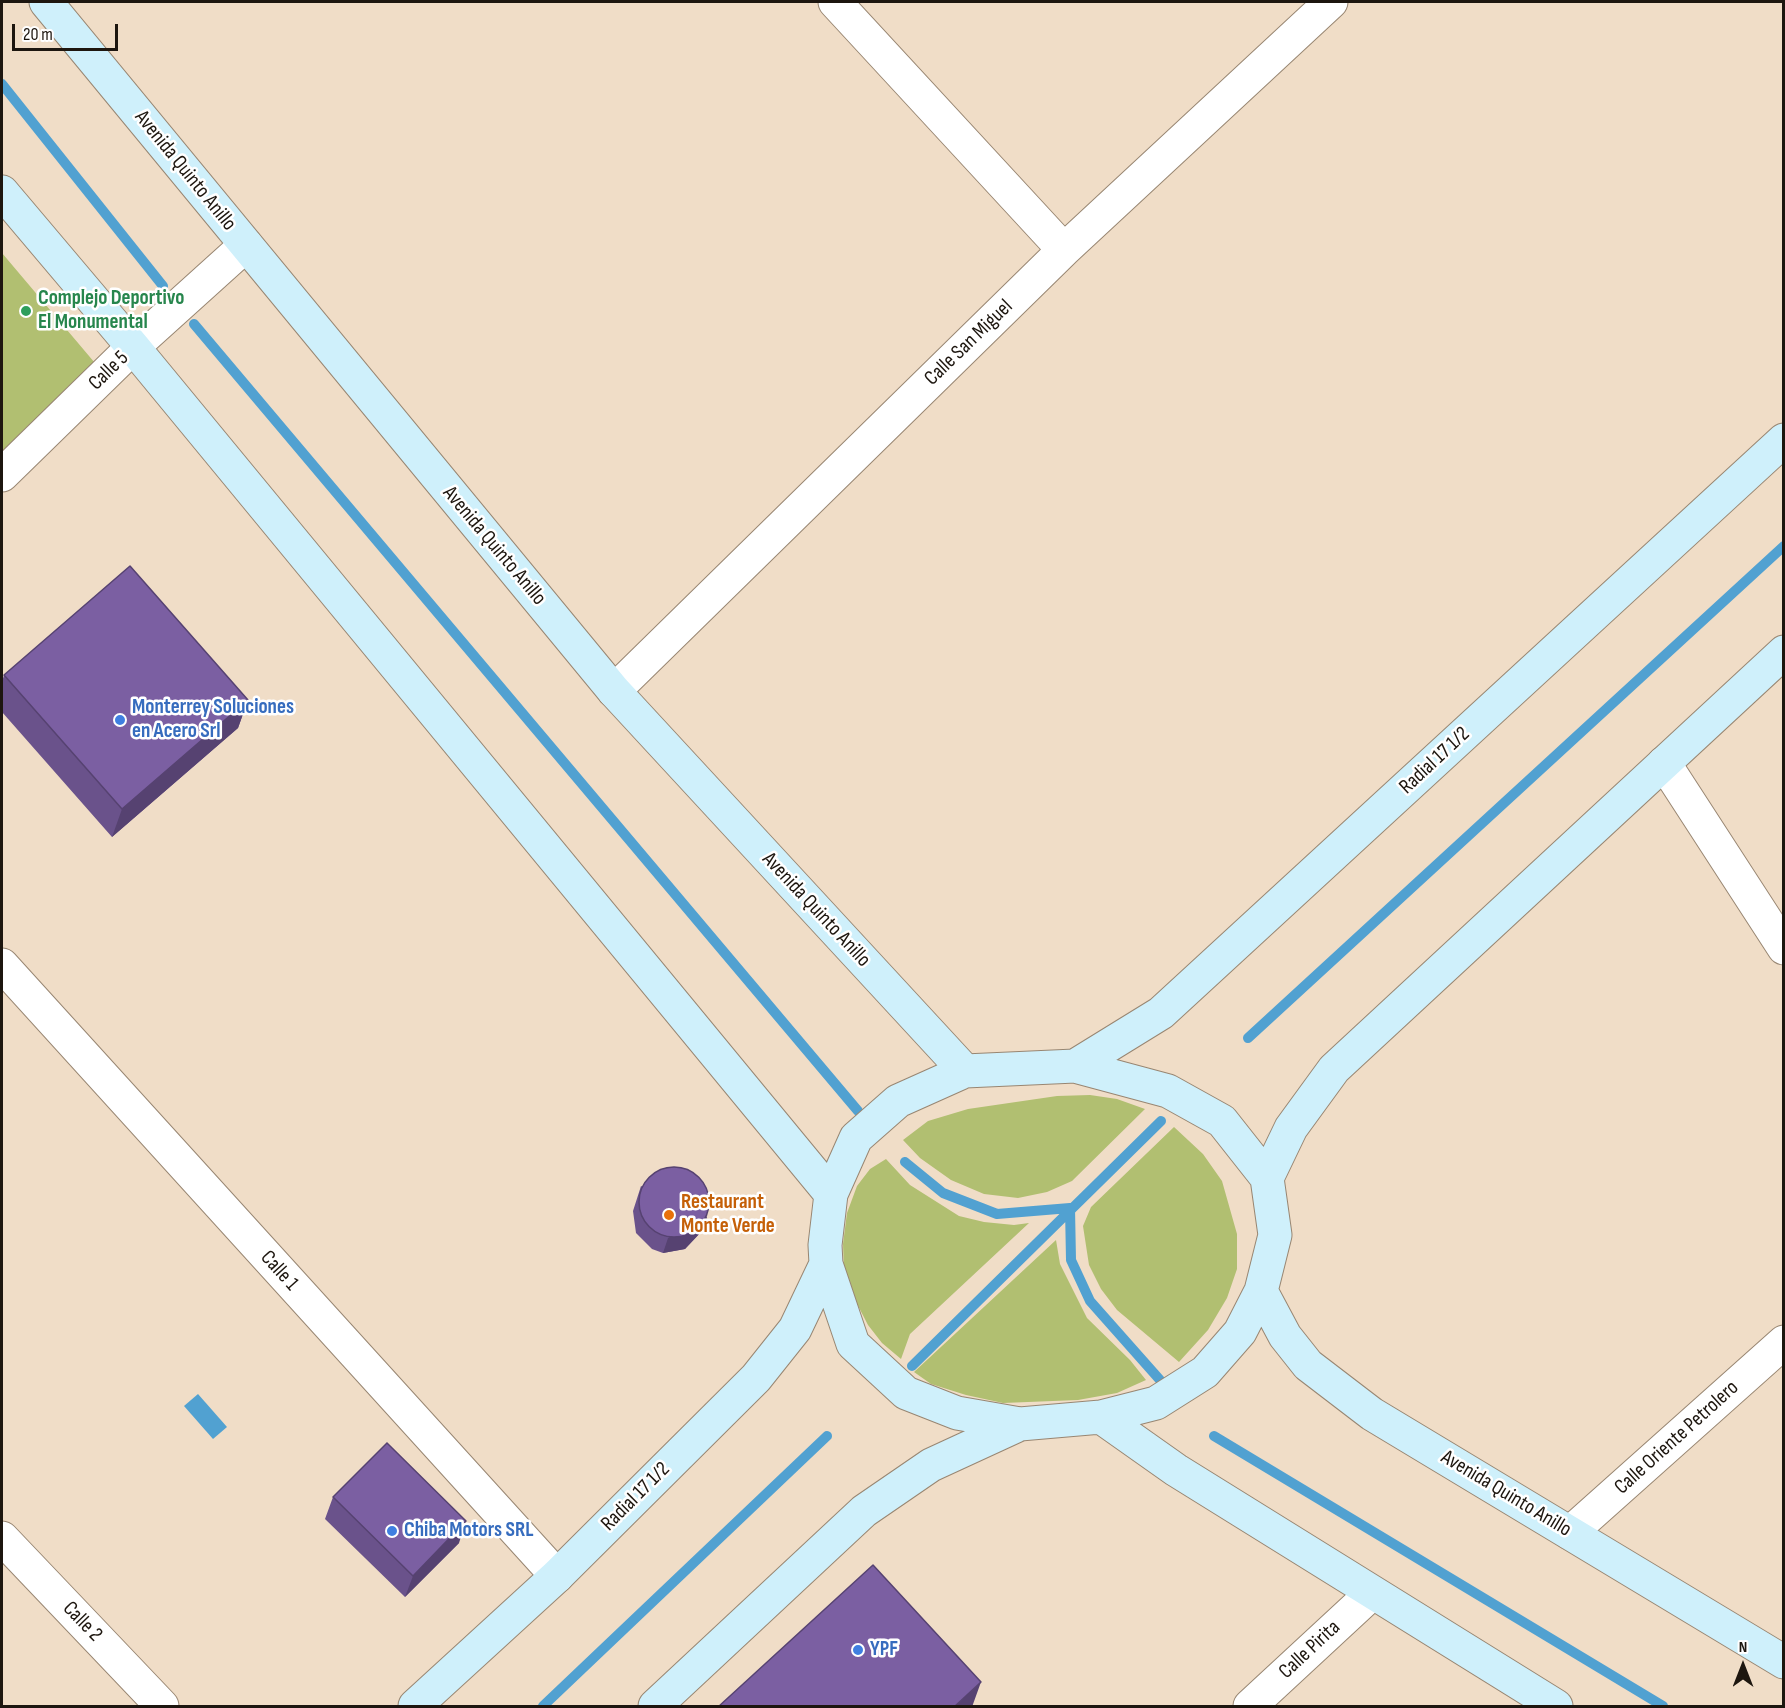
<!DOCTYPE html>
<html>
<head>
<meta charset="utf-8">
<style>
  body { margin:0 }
  #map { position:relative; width:1785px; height:1708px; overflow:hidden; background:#f0ddc7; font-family:"Sofia Sans Condensed",sans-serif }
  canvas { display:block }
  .frame { position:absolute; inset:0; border:3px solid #1d160f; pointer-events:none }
  .north { position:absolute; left:1713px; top:1636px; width:60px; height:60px; -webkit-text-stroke:4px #fff; paint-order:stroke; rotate:0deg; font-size:16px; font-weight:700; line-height:24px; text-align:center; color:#1d160f }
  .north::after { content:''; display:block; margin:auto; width:21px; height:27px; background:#1d160f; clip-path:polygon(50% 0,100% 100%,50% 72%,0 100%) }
  .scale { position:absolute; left:12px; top:24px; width:106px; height:27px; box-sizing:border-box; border:3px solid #1d160f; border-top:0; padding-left:8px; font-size:18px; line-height:21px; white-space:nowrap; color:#1d160f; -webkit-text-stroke:4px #fff; paint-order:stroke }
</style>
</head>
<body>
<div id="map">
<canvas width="1785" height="1708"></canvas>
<div class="frame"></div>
<div class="north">N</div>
<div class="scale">20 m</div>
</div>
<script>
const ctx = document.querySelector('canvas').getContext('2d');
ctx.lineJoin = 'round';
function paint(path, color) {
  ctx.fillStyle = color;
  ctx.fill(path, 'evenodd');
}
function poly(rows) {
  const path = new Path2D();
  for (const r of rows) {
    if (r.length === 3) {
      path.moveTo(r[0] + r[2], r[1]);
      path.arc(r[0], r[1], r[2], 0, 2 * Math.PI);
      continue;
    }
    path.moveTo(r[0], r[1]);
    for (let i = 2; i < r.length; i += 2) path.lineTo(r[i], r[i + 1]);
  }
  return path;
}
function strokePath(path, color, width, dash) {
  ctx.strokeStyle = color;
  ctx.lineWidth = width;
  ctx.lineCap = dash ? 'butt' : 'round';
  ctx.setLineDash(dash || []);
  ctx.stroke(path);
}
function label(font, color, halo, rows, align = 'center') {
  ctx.font = font + ' "Sofia Sans Condensed",sans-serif';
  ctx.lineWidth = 5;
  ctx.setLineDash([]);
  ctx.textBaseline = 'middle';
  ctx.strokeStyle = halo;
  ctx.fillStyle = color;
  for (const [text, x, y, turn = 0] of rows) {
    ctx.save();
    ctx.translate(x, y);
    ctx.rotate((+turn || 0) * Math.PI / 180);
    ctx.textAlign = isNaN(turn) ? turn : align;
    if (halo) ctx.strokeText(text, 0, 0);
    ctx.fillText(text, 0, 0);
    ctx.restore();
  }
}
paint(poly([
  [2,253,100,369,2,457],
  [1090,1095,1117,1099,1145,1109,1072,1181,1047,1192,1018,1198,984,1194,951,1180,920,1158,903,1140,928,1121,968,1109,1057,1096],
  [1174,1127,1203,1154,1222,1181,1237,1234,1237,1269,1227,1298,1208,1330,1179,1362,1117,1310,1101,1289,1089,1265,1083,1226,1091,1207],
  [886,1159,910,1185,959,1216,984,1222,1014,1225,1029,1223,910,1334,901,1359,882,1343,868,1325,853,1296,844,1269,843,1244,847,1213,857,1186,870,1169],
  [1056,1240,1060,1264,1087,1318,1130,1360,1146,1380,1117,1393,1078,1400,1003,1403,966,1395,931,1384,914,1372]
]), '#b1bf71');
paint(poly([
  [198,1394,227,1427,213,1439,184,1406]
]), '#51a1d1');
strokePath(poly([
  [2,84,163,286],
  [194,324,858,1111],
  [1248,1038,1784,546],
  [905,1162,943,1193,997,1214,1070,1208,1071,1260,1090,1301,1160,1380],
  [912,1366,1161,1121],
  [1214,1436,1663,1706],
  [543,1706,827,1436]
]), '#51a1d1', 10);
const street = poly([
  [835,2,1064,250],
  [2,475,133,347,246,245],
  [614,691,1064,250,1331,2],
  [1664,763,1784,948],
  [2,965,557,1576],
  [1570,1533,1784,1342],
  [2,1538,162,1706],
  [1250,1706,1371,1594]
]);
const secondary = poly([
  [46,2,614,691,965,1071],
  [2,192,133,347,831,1194],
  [1075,1066,1168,1091,1222,1121,1267,1178,1275,1235,1261,1291,1240,1332,1205,1372,1156,1403,1101,1417,1020,1424,957,1413,906,1393,853,1344,826,1264,825,1245,831,1194,856,1138,898,1101,965,1071,1075,1066],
  [1075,1066,1161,1013,1784,440],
  [1267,1178,1291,1128,1334,1069,1784,652],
  [1261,1291,1285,1336,1308,1365,1372,1414,1784,1662],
  [1101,1417,1176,1470,1556,1706],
  [415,1706,557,1576,756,1378,795,1329,826,1264],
  [655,1706,864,1511,931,1465,1020,1424]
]);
strokePath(street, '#988672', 35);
strokePath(secondary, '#988672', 35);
strokePath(street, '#fff', 33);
strokePath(secondary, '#cff0fb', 33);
paint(poly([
  [4,675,248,700,238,728,112,837,2,712,2,682],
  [641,1186,707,1217,702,1231,685,1249,663,1253,652,1249,636,1233,633,1211],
  [333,1497,459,1543,405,1597,325,1519]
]), '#6a528b');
paint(poly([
  [248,700,238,728,112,837,122,809],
  [707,1217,702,1231,685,1249,663,1253,668,1238],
  [466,1521,459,1543,405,1597,413,1576],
  [981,1682,972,1707,954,1707]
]), '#564271');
const building = poly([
  [130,566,248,700,122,809,4,675,130,566],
  [674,1202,35],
  [387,1443,466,1521,413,1576,333,1497,387,1443],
  [873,1565,981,1682,954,1707,718,1707,873,1565]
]);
paint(building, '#7b5fa2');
strokePath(building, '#564271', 1.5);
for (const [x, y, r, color] of [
  [26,311,6,"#2e9e5b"],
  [120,720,6,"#3f7fe0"],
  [669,1215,6,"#e8710a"],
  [392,1531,6,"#3f7fe0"],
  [858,1650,6,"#3f7fe0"]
]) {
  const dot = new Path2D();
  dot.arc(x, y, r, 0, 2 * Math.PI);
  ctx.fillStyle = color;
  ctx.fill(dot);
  strokePath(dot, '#fff', 2);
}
label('21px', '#1d160f', '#fff', [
  ["Avenida Quinto Anillo",185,171,51],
  ["Calle San Miguel",969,343,-44],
  ["Calle 5",109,371,-44],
  ["Avenida Quinto Anillo",494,546,50],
  ["Radial 17 1/2",1435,761,-43],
  ["Avenida Quinto Anillo",816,910,47],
  ["Calle 1",279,1271,48],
  ["Calle Oriente Petrolero",1677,1438,-42],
  ["Avenida Quinto Anillo",1506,1494,31],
  ["Radial 17 1/2",636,1497,-45],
  ["Calle 2",82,1622,46],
  ["Calle Pirita",1310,1650,-43]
]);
label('bold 21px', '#27864d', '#fff', [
  ["Complejo Deportivo",38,299],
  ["El Monumental",38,323]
], 'left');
label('bold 21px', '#366cbe', '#fff', [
  ["Monterrey Soluciones",132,708],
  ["en Acero Srl",132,732],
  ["Chiba Motors SRL",404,1531],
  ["YPF",870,1650]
], 'left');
label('bold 21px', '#c56008', '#fff', [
  ["Restaurant",681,1203],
  ["Monte Verde",681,1227]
], 'left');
</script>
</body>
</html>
